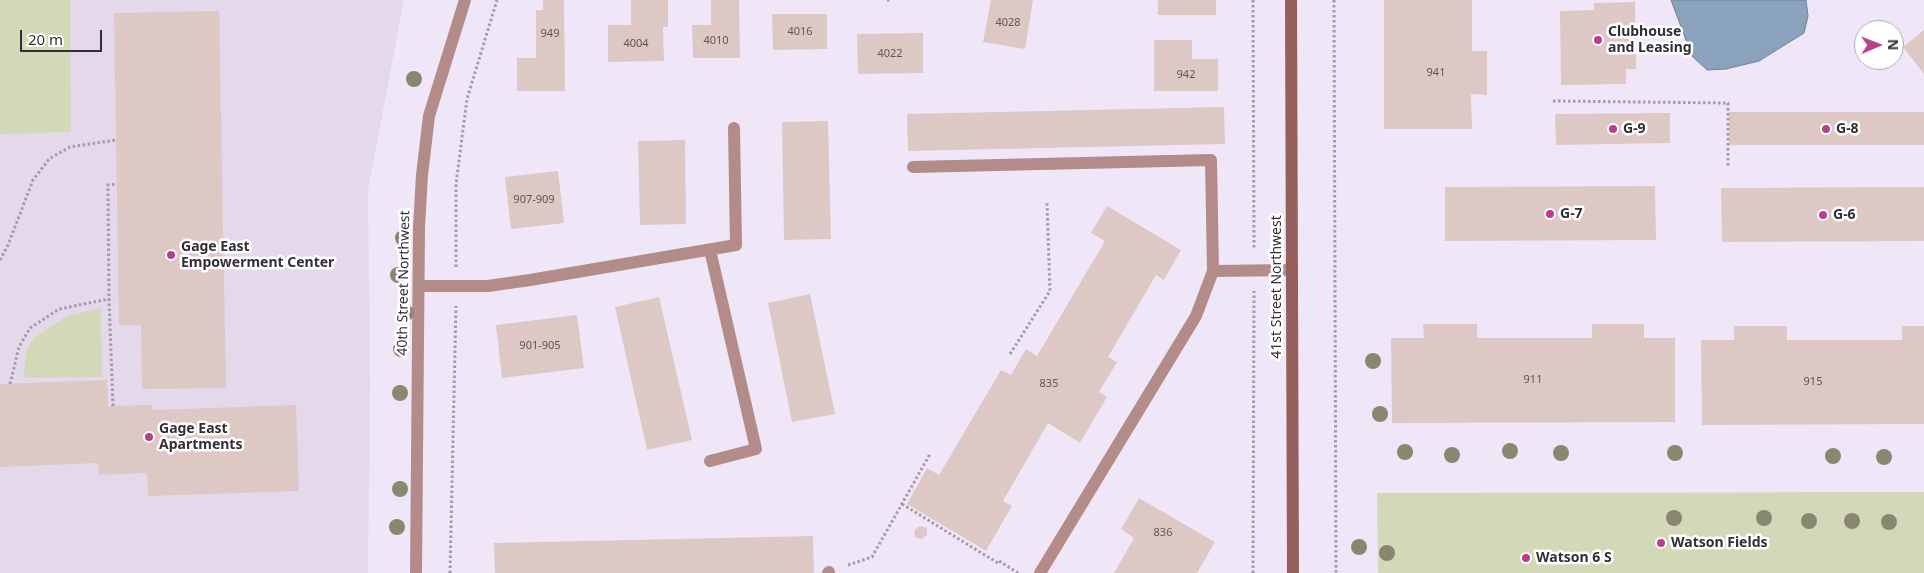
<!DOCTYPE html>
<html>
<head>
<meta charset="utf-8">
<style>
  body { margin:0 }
  #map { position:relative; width:1924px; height:573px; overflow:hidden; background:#efe7f8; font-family:"Noto Sans",sans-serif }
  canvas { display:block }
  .north { position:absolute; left:1854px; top:20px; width:50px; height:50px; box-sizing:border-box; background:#fff; border:1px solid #adacaf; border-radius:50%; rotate:89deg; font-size:14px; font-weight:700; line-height:20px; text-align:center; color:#332f36 }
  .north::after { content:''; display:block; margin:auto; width:18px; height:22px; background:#ba3e8d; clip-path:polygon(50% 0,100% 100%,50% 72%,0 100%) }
  .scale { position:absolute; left:20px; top:30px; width:82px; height:22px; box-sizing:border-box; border:2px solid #332f36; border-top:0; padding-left:6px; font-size:15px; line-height:18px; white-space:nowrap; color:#332f36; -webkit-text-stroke:4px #fff; paint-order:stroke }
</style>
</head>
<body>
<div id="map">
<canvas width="1924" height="573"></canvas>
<div class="north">N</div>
<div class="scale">20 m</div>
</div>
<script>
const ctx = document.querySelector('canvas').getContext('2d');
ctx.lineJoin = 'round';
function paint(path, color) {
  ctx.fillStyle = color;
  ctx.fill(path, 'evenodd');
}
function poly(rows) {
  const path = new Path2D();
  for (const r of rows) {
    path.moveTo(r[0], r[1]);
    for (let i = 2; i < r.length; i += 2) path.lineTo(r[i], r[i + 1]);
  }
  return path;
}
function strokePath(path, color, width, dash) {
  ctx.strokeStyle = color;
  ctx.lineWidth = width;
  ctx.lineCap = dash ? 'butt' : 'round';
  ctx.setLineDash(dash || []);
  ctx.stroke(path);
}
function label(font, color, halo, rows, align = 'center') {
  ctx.font = font + ' "Noto Sans",sans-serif';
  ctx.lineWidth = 5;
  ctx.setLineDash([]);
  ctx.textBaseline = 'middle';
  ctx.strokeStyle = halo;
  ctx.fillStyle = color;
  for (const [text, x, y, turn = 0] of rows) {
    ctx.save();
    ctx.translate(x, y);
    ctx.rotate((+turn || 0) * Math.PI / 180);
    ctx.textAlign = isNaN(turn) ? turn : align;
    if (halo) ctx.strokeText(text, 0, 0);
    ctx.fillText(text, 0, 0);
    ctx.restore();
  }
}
paint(poly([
  [0,0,404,0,368,190,370,386,368,573,0,573]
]), '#e4d8eb');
paint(poly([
  [0,0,70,0,71,132,0,134],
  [101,308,102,377,23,378,27,348,35,337,67,316],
  [1924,492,1924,573,1378,573,1377,493]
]), '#d3d8b9');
const water = poly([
  [1671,0,1806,0,1808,16,1804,33,1759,61,1726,69,1707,70,1692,56,1671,0]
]);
paint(water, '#8ba2bc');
strokePath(water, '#718094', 1);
paint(poly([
  [543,0,564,0,565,91,517,91,517,58,536,58,536,10,543,10],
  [631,0,668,0,668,27,663,27,664,61,608,62,608,25,631,25],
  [711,0,739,0,740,58,693,58,692,25,711,25],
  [991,0,1033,0,1025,49,983,42],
  [1158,0,1216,0,1216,15,1158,15],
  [1384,0,1472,0,1472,51,1487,51,1487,95,1471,94,1472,129,1384,129],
  [1635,2,1636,69,1626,69,1626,84,1561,85,1560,11,1594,10,1594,3],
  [219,11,226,388,142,389,141,325,119,325,114,13],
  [772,14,827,14,827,49,773,50],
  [1924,30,1924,74,1903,47],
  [923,33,923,73,858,74,857,34],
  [1154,40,1192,40,1192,59,1218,59,1218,91,1154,91],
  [1224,107,1225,144,908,151,907,114],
  [1729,112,1924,112,1924,145,1729,145],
  [1670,113,1670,143,1556,145,1555,114],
  [828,121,831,239,784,240,782,122],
  [685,140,686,224,640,225,638,141],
  [558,171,564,223,511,229,505,177],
  [1655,186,1656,240,1445,241,1445,187],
  [1924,187,1924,241,1722,242,1721,188],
  [1107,206,1181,250,1164,280,1156,275,1108,357,1117,362,1099,392,1107,397,1080,443,1048,423,1003,501,1012,506,986,551,907,504,927,468,939,475,1001,370,1011,375,1026,349,1037,356,1105,241,1091,233],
  [810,294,835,414,792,422,768,303],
  [659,297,692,440,647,450,615,307],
  [577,315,584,368,502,378,496,325],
  [1423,324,1477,324,1477,338,1592,338,1592,324,1644,324,1644,338,1675,338,1675,422,1392,423,1391,338,1424,338],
  [1734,326,1787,326,1787,340,1902,340,1902,326,1924,326,1924,424,1702,425,1701,340,1734,340],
  [107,380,108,406,152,405,153,410,296,405,299,491,148,496,147,473,99,475,98,463,0,467,0,384],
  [1139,498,1215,542,1197,573,1114,573,1134,538,1121,529],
  [921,526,927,528,927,535,922,539,916,538,914,533,916,528],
  [813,536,814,573,495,573,494,543]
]), '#dec8c5');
strokePath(poly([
  [887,0,890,0],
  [1253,0,1254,250],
  [1334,0,1336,573],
  [1553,101,1728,103,1728,166],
  [0,260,8,245,33,180,49,159,70,147,116,140],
  [456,267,456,184,467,99,497,0],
  [1010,354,1050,291,1047,203],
  [10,384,19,347,30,328,59,309,109,299],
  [113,406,109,299,108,185,117,184],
  [902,504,970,546,998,563,999,561,1018,573],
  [848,565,872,557,930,454],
  [450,573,456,306],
  [1253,573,1254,291]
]), '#a29ba8', 3, [2.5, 2.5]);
strokePath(poly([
  [913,167,1211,160,1213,271,1196,316,1040,573],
  [710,250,756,449,710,461],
  [1213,271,1291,270],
  [419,286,488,286,530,280,736,245,734,128],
  [416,573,419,227,422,175,429,116,465,0],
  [828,573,829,572]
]), '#b38c89', 12);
strokePath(poly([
  [1291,0,1293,573]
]), '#955f5b', 12);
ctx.fillStyle = '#888770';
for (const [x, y] of [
  [414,79],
  [403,238],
  [398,275],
  [406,313],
  [401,349],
  [1373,361],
  [400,393],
  [1380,414],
  [1510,451],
  [1405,452],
  [1561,453],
  [1675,453],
  [1452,455],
  [1833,456],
  [1884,457],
  [400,489],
  [1674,518],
  [1764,518],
  [1809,521],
  [1852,521],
  [1889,522],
  [397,527],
  [1359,547],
  [1387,553]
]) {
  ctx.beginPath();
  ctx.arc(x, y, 8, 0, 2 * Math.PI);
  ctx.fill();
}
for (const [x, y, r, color] of [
  [1598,40,5,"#ba3e8d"],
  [1613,129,5,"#ba3e8d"],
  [1826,129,5,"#ba3e8d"],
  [1550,214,5,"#ba3e8d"],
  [1823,215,5,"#ba3e8d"],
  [171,255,5,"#ba3e8d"],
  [149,437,5,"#ba3e8d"],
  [1661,543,5,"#ba3e8d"],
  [1526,558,5,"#ba3e8d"]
]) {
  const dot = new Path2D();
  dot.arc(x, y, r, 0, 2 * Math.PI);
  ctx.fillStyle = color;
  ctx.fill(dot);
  strokePath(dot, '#fff', 2);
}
label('11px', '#5e555a', null, [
  ["4028",1008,23],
  ["4016",800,32],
  ["949",550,34],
  ["4010",716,41],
  ["4004",636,44],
  ["4022",890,54],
  ["941",1436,73],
  ["942",1186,75],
  ["907-909",534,200],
  ["901-905",540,346],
  ["911",1533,380],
  ["915",1813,382],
  ["835",1049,384],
  ["836",1163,533]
]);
label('bold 14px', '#332f36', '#fff', [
  ["Clubhouse",1608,32],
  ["and Leasing",1608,48],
  ["G-9",1623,129],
  ["G-8",1836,129],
  ["G-7",1560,214],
  ["G-6",1833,215],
  ["Gage East",181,247],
  ["Empowerment Center",181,263],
  ["Gage East",159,429],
  ["Apartments",159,445],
  ["Watson Fields",1671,543],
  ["Watson 6 S",1536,558]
], 'left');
label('14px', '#332f36', '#fff', [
  ["40th Street Northwest",404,283,-89],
  ["41st Street Northwest",1277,287,-90]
]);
</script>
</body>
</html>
